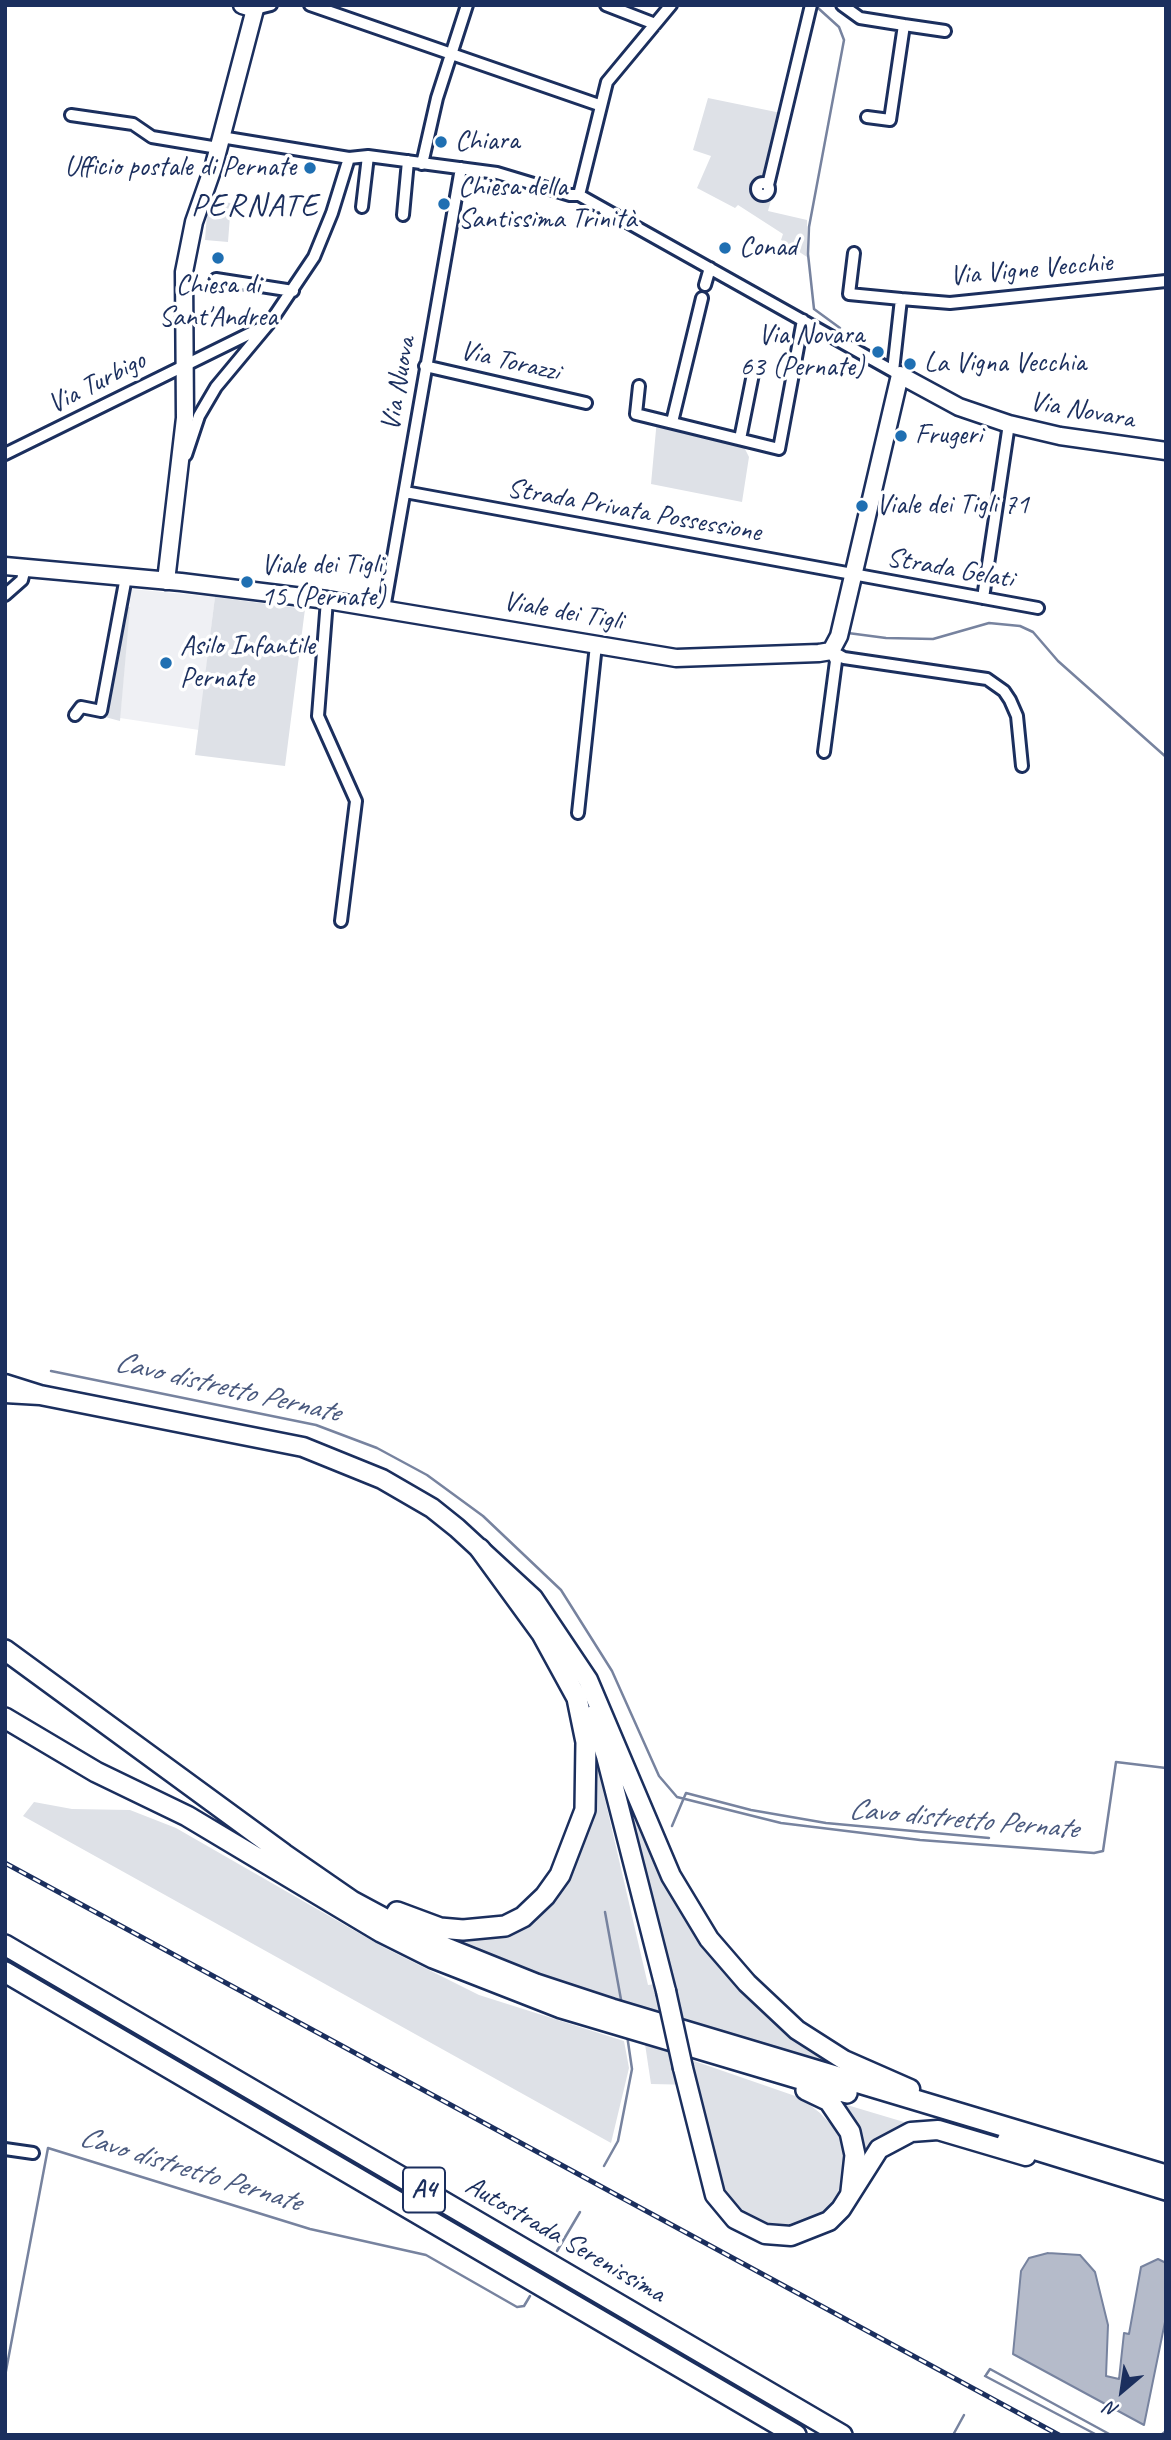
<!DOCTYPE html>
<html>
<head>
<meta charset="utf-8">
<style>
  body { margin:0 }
  #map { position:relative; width:1171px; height:2440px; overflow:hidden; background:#fff; font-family:Caveat,sans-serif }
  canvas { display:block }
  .frame { position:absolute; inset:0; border:7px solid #1b2f5e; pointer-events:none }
  .north { position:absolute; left:1087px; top:2356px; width:70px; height:70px; -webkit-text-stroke:5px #fff; paint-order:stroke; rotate:209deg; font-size:19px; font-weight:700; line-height:28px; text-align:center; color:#1b2f5e }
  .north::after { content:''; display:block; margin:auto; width:24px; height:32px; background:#1b2f5e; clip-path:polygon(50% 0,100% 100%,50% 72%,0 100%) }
</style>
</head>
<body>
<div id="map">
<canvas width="1171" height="2440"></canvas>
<div class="frame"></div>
<div class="north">N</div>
</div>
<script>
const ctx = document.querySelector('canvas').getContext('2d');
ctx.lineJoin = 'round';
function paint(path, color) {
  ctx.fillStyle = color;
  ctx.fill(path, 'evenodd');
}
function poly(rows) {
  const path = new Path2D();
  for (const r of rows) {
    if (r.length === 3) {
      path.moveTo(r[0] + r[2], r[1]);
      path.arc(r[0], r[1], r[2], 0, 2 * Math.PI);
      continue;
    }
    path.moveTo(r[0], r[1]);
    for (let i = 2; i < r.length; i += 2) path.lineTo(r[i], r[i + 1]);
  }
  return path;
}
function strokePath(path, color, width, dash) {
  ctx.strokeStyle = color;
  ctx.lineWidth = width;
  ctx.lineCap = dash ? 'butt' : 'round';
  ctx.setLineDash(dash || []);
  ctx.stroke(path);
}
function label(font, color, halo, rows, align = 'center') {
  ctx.font = font + ' Caveat,sans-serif';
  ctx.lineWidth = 7;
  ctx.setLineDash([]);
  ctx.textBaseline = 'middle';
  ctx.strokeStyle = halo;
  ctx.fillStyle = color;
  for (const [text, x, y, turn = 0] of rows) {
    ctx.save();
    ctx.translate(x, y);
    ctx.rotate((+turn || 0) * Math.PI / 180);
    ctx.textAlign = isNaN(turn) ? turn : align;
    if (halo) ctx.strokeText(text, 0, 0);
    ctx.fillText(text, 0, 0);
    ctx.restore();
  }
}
paint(poly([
  [131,589,215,597,199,730,120,718]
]), '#eff0f4');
paint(poly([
  [708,98,781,113,767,179,755,181,752,190,761,203,773,193,768,211,807,220,807,257,781,240,783,234,738,205,735,208,697,188,711,156,693,150],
  [208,201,231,203,228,242,205,240],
  [657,419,740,439,749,457,742,502,651,484],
  [215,597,305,609,285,766,195,755],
  [126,607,130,607,120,721,105,717],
  [591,1739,648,1985,672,1982,624,1790,660,1872,713,1956,755,2001,840,2068,532,1973,449,1940,500,1937,533,1919,563,1886,583,1843,592,1800],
  [34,1802,72,1809,130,1810,176,1828,383,1947,479,1995,624,2041,629,2068,611,2143,23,1816],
  [645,2044,801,2098,820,2113,838,2132,850,2156,842,2190,831,2206,803,2225,786,2227,757,2221,733,2207,717,2183,697,2085,651,2084],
  [837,2102,914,2125,861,2163]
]), '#dee1e7');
const water = poly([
  [1048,2253,1080,2255,1095,2272,1108,2325,1106,2376,1119,2379,1124,2333,1129,2334,1141,2267,1158,2259,1166,2263,1166,2317,1144,2425,1013,2354,1021,2271,1029,2258,1048,2253]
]);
paint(water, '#b5bbca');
strokePath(water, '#77839f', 2);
strokePath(poly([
  [818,8,839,27,844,40,809,227,808,254,814,309,840,328],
  [848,633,886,638,933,639,989,623,1020,626,1033,632,1058,661,1166,757],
  [51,1371,316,1425,377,1448,427,1475,483,1516,561,1590,612,1671,659,1776,677,1797,781,1823,920,1840,1094,1853,1103,1851,1116,1762,1166,1768],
  [672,1826,686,1793,751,1810,826,1823,989,1838],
  [605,1912,622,2005],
  [604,2166,618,2141,632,2069,627,2035],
  [557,2251,580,2212],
  [986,2375,990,2369,1111,2435],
  [5,2376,48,2148,310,2229,426,2255,517,2307,524,2306,530,2296],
  [985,2376,1097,2435],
  [953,2435,964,2415],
  [1161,2435,1166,2431]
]), '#77839f', 2.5);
const street = poly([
  [310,5,599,105],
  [606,5,655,24],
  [842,5,860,18,904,25],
  [255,9,271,5],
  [71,115,133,124,152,137,218,148],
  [867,117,890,120,904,25,945,31],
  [221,137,349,158,368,156,497,173,570,195,579,195,900,375],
  [422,164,437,98,467,5],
  [763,189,6],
  [768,185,811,5],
  [579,195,607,82,671,5],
  [362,207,368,156],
  [403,215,408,161],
  [854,253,849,294,901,299,950,303,1166,281],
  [216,279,293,291],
  [705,285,710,268],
  [425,366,586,403],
  [893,371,901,299],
  [639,386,636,414,779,449,803,320],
  [672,422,702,298],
  [740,439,754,369],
  [5,454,263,327],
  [186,455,199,416,216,387,271,321,314,257,332,213,349,158],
  [405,492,1038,608],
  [5,595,22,580,25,568],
  [983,598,1009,424],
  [327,600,318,716,356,801,341,921],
  [384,609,461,168],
  [831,651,844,658,987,679,1004,691,1010,700,1017,716,1022,766],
  [75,715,81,707,101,711,126,577],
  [824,752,836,661,831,651],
  [578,813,596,645],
  [5,2149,33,2153]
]);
const secondary = poly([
  [5,566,181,582,327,600,676,658,819,653,831,651,839,636,900,375,959,407,1009,424,1060,436,1166,451],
  [166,581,185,418,184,272,194,222,214,165,255,9,242,5]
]);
const primary = poly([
  [5,1384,40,1395,5,1393],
  [40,1395,303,1447,382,1479,432,1508,457,1528,533,1598,588,1680,671,1876,709,1939,747,1983,797,2030,844,2060,910,2089],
  [593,1715,606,1756,666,1991],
  [683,2068,715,2195,735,2219,765,2234,791,2236,829,2221,841,2209,879,2149,911,2132,938,2130,1026,2156]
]);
const highway = poly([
  [5,1650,284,1854,352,1901,419,1937,536,1984,612,2009,1166,2175],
  [5,1718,96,1772,187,1816,381,1932,433,1958,561,2008,847,2093],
  [397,1912,440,1928,463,1930,505,1926,523,1917,545,1896,560,1875,585,1810,586,1742,577,1698,542,1634,480,1549],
  [5,1945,842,2435],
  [5,1972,796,2435],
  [806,2090,829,2101,850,2132,855,2155,851,2191],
  [1007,2141,1166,2190]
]);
strokePath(street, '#1b2f5e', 16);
strokePath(secondary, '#1b2f5e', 21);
strokePath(primary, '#1b2f5e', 23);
strokePath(highway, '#1b2f5e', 24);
strokePath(street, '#fff', 10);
strokePath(secondary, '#fff', 16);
strokePath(primary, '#fff', 18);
strokePath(highway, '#fff', 19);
const rail = poly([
  [5,1863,1059,2435]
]);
strokePath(rail, '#1b2f5e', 5);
strokePath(rail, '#fff', 2.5, [8]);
const primaryBridge = poly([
  [666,1991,683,2068]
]);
strokePath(primaryBridge, '#1b2f5e', 23, []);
strokePath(primaryBridge, '#fff', 18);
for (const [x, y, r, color] of [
  [441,142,7,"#1f6fb2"],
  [310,168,7,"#1f6fb2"],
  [444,204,7,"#1f6fb2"],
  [725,248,7,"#1f6fb2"],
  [218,258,7,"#1f6fb2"],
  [878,352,7,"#1f6fb2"],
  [910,364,7,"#1f6fb2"],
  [901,436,7,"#1f6fb2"],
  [862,506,7,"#1f6fb2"],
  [247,582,7,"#1f6fb2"],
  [166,663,7,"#1f6fb2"]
]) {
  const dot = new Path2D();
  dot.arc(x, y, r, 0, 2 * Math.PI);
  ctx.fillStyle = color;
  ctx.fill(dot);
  strokePath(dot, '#fff', 2.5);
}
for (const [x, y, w] of [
  [424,2190,42]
]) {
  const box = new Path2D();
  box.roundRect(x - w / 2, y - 22.5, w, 45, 5);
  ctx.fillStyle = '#fff';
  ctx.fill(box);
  strokePath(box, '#1b2f5e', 2);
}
label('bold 26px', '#1b2f5e', null, [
  ["A4",424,2190]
]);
label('28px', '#1b2f5e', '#fff', [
  ["Chiara",455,142],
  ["Ufficio postale di Pernate",296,168,"right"],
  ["Chiesa della",458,188],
  ["Santissima Trinità",458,220],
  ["Conad",739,248],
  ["Chiesa di",218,286,"center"],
  ["Sant'Andrea",218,318,"center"],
  ["Via Novara",864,336,"right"],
  ["63 (Pernate)",864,368,"right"],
  ["La Vigna Vecchia",924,364],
  ["Frugeri",915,436],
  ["Viale dei Tigli 71",876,506],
  ["Viale dei Tigli,",261,566],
  ["15 (Pernate)",261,598],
  ["Asilo Infantile",180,647],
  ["Pernate",180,679]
], 'left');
label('28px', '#1b2f5e', '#fff', [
  ["Via Vigne Vecchie",1031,270,-5],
  ["Via Torazzi",510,362,13],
  ["Via Turbigo",97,383,-27],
  ["Via Nuova",399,384,-80],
  ["Via Novara",1082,411,10],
  ["Strada Privata Possessione",634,511,10],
  ["Strada Gelati",950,569,10],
  ["Viale dei Tigli",563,612,10],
  ["Autostrada Serenissima",565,2240,30]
]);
label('italic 30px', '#49597e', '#fff', [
  ["Cavo distretto Pernate",227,1388,13],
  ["Cavo distretto Pernate",963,1820,5],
  ["Cavo distretto Pernate",190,2170,17]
]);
ctx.letterSpacing = '2px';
label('32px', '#1b2f5e', '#fff', [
  ["PERNATE",255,207]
]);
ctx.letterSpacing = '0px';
</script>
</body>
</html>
